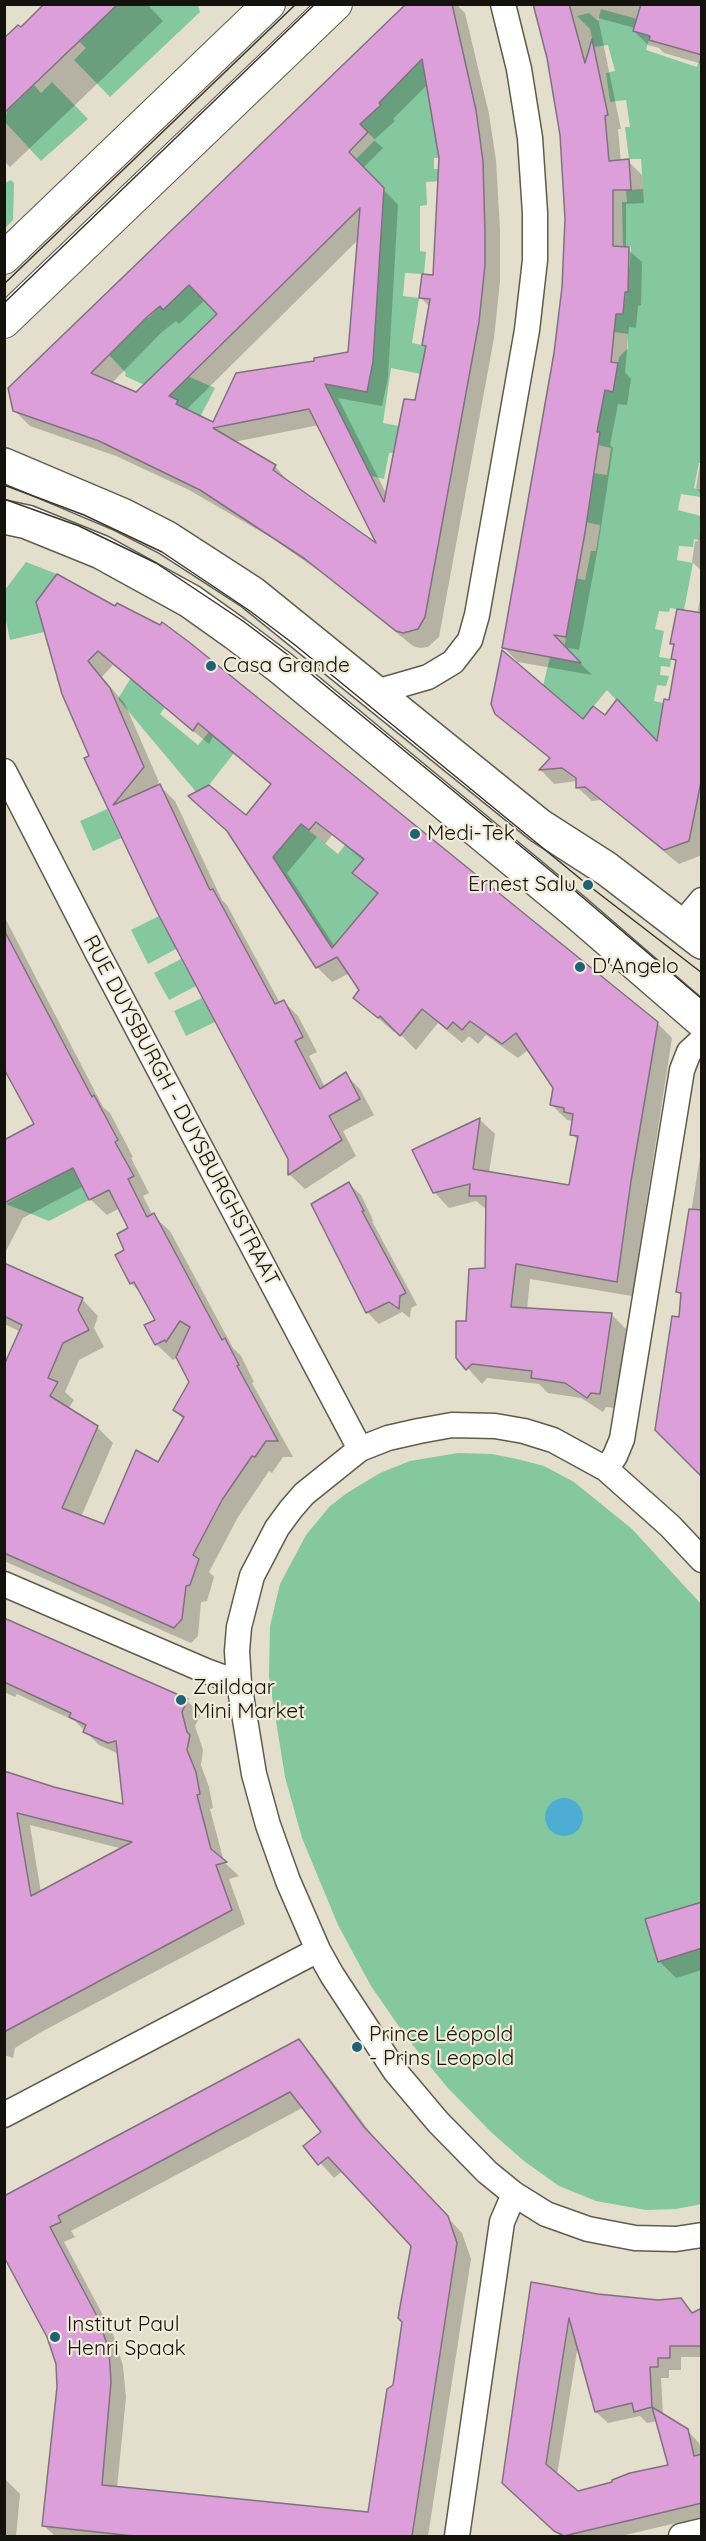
<!DOCTYPE html>
<html>
<head>
<meta charset="utf-8">
<style>
  body { margin:0 }
  #map { position:relative; width:706px; height:2541px; overflow:hidden; background:#e3dfcc; font-family:Quicksand,sans-serif }
  canvas { display:block }
  .frame { position:absolute; inset:0; border:6px solid #14120c; pointer-events:none }
</style>
</head>
<body>
<div id="map">
<canvas width="706" height="2541"></canvas>
<div class="frame"></div>
</div>
<script>
const ctx = document.querySelector('canvas').getContext('2d');
ctx.lineJoin = 'round';
function paint(path, color) {
  ctx.fillStyle = color;
  ctx.fill(path, 'evenodd');
}
function poly(rows) {
  const path = new Path2D();
  for (const r of rows) {
    if (r.length === 3) {
      path.moveTo(r[0] + r[2], r[1]);
      path.arc(r[0], r[1], r[2], 0, 2 * Math.PI);
      continue;
    }
    path.moveTo(r[0], r[1]);
    for (let i = 2; i < r.length; i += 2) path.lineTo(r[i], r[i + 1]);
  }
  return path;
}
function strokePath(path, color, width, dash) {
  ctx.strokeStyle = color;
  ctx.lineWidth = width;
  ctx.lineCap = dash ? 'butt' : 'round';
  ctx.setLineDash(dash || []);
  ctx.stroke(path);
}
function label(font, color, halo, rows, align = 'center') {
  ctx.font = font + ' Quicksand,sans-serif';
  ctx.lineWidth = 4.5;
  ctx.setLineDash([]);
  ctx.textBaseline = 'middle';
  ctx.strokeStyle = halo;
  ctx.fillStyle = color;
  for (const [text, x, y, turn = 0] of rows) {
    ctx.save();
    ctx.translate(x, y);
    ctx.rotate((+turn || 0) * Math.PI / 180);
    ctx.textAlign = isNaN(turn) ? turn : align;
    if (halo) ctx.strokeText(text, 0, 0);
    ctx.fillText(text, 0, 0);
    ctx.restore();
  }
}
paint(poly([
  [118,4,198,5,200,12,110,97,74,60,86,48,79,41],
  [601,9,637,19,633,31,650,36,646,50,697,67,700,59,701,59,702,463,699,463,694,488,701,490,701,497,681,494,678,510,701,516,701,527,699,540,694,539,693,547,679,546,677,560,693,563,684,610,670,608,669,612,659,611,655,629,664,631,659,657,671,659,670,667,661,666,660,675,669,676,666,686,657,685,654,701,663,703,663,751,607,690,583,719,542,690,550,657,562,659,575,589,569,577,585,580,591,551,596,551,600,525,580,521,593,473,607,475,611,448,598,445,600,433,597,432,590,388,613,392,619,357,628,348,628,334,614,332,616,314,623,314,630,264,631,247,623,247,622,202,627,202,626,190,643,189,641,159,629,159,625,127,630,127,626,100,610,102,606,73,615,71,608,45,594,47,590,29,577,16,589,13,598,21],
  [428,55,428,94,441,158,434,158,434,169,440,169,441,181,426,182,427,205,420,206,420,251,426,252,424,274,405,273,403,296,419,298,412,343,426,346,421,374,391,368,383,423,399,426,393,453,389,453,384,479,371,476,324,384,367,392,373,362,384,188,342,145,356,159,375,140,360,124,375,99,389,92,399,83,408,68],
  [52,82,88,119,41,161,5,122,7,111,34,85,41,93],
  [11,180,14,183,13,220,5,228,5,183],
  [185,282,218,314,164,366,215,388,198,421,151,388,125,376,126,373,105,351,118,346,138,326,144,313,148,318,160,306,163,309,177,297],
  [26,562,57,574,36,602,44,632,10,640,5,616,4,591],
  [132,676,166,706,160,714,198,745,209,732,234,753,209,785,196,792,118,699],
  [107,809,121,838,93,851,80,821],
  [301,824,338,854,345,845,364,859,353,874,378,893,332,948,273,858],
  [159,916,176,949,148,964,131,930],
  [181,959,196,986,169,1000,154,973],
  [202,998,215,1022,186,1036,174,1011],
  [73,1168,89,1200,49,1221,6,1204],
  [458,1453,492,1454,517,1459,544,1466,574,1482,632,1529,701,1604,702,2204,676,2209,646,2210,596,2201,559,2186,524,2161,492,2133,447,2087,407,2038,371,1986,338,1925,302,1838,285,1777,269,1677,270,1626,280,1584,306,1535,330,1506,347,1493,380,1473,410,1461]
]), '#85c79e');
paint(poly([
  [564,1817,19]
]), '#4dadd3');
paint(poly([
  [47,4,147,4,163,21,10,167,4,161,4,39,21,30],
  [408,4,456,4,465,13,489,114,496,160,500,230,500,281,494,338,439,637,428,647,420,648,413,646,323,574,272,538,189,490,116,456,30,426,14,410],
  [428,84,440,158,435,277,421,298,430,307,424,345,427,348,417,402,387,495,338,398,382,406,388,378,398,205,363,168,383,148,374,140,395,121,393,119],
  [359,239,349,354,213,424,186,410],
  [205,300,219,315,136,394,112,383,162,332,176,321,179,324],
  [319,425,380,548,289,483,275,466,234,442],
  [535,4,702,4,702,64,664,53,659,48,648,45,634,31,635,28,598,18,621,129,618,129,621,162,628,161,642,175,644,203,626,204,626,248,642,262,641,305,638,306,636,328,629,327,625,372,631,379,627,405,618,404,610,445,613,448,598,547,579,650,564,647,592,675,518,662,504,648,555,353,564,287,566,219,561,135,548,58],
  [700,464,702,464,702,494,696,488],
  [702,525,702,571,692,562,695,541,698,541],
  [702,590,702,855,679,864,601,800,592,801,578,788,577,781,554,784,541,770,550,759,496,713,583,721,605,717,658,744,670,701,677,662,673,658,675,647,672,643,697,614],
  [38,602,657,1023,672,1038,632,1296,530,1279,527,1310,611,1314,626,1329,615,1408,606,1407,603,1412,581,1398,548,1393,539,1384,487,1378,482,1384,458,1357,486,1269,487,1210,476,1201,449,1208,434,1192,414,1151,480,1120,495,1134,489,1173,570,1186,578,1141,572,1134,573,1121,567,1120,552,1105,554,1088,528,1050,518,1058,486,1035,478,1044,469,1036,462,1043,438,1023,416,1050,396,1030,394,1032,355,998,361,991,350,973,332,982,317,967,246,817,272,786,213,737,209,744,113,665,102,677,125,704,159,782,153,789,160,786,175,801,222,900,227,905,280,1003,283,1001,298,1016,317,1052,309,1056,325,1087,345,1074,360,1089,374,1115,343,1131,356,1156,305,1189,290,1175,289,1159,158,911,91,757],
  [332,835,364,861,354,873,378,895,335,947,287,873,317,837,325,844],
  [4,916,103,1107,110,1113,133,1157,131,1158,149,1193,143,1196,153,1216,170,1231,233,1348,241,1356,254,1382,252,1383,293,1457,283,1457,272,1473,269,1471,238,1517,209,1572,214,1577,207,1601,201,1602,198,1636,191,1643,4,1561,4,1369,21,1332,4,1324,4,1264,82,1299,98,1316,94,1328,104,1347,79,1360,65,1392,74,1400,68,1409,97,1427,113,1443,81,1517,104,1526,158,1464,184,1420,175,1410,191,1382,178,1357,173,1360,156,1344,157,1321,143,1295,131,1283,126,1251,130,1228,120,1208,107,1215,90,1199,84,1186,23,1218,4,1255,4,1141,36,1125,4,1066],
  [702,1145,702,1476,680,1318,682,1296,678,1292],
  [349,1184,361,1195,374,1222,372,1221,417,1305,411,1308,410,1318,402,1312,379,1324,368,1313,313,1204],
  [4,1620,187,1701,201,1714,195,1726,203,1750,201,1765,209,1787,213,1808,210,1809,224,1862,239,1876,229,1879,245,1924,43,2031,15,2048,13,2058,4,2055,4,1770,54,1789,124,1806,119,1754,99,1745,75,1721,17,1694,15,1697,4,1692],
  [30,1825,123,1849,41,1893],
  [702,1903,702,1970,676,1978,659,1961],
  [298,2041,313,2056,379,2144,462,2233,471,2259,428,2536,55,2536,44,2526,58,2387,57,2364,48,2336,4,2254],
  [304,2107,323,2132,305,2146,334,2178,343,2171,413,2245,394,2386,369,2514,117,2488,126,2397,123,2366,113,2334,64,2242,75,2237,71,2231],
  [533,2284,598,2295,658,2302,680,2299,694,2314,702,2310,702,2357,681,2357,681,2370,669,2370,669,2378,661,2378,663,2415,687,2430,699,2443,702,2453,702,2517,621,2536,562,2536,516,2494],
  [578,2345,596,2412,608,2423,640,2416,647,2423,657,2421,670,2467,578,2493,557,2475],
  [4,2478,20,2494,16,2536,4,2536]
]), '#0003');
const building = poly([
  [44,4,118,4,4,113,4,38,18,25,21,27,44,4],
  [406,4,452,4,476,110,483,161,485,234,485,265,479,322,425,617,418,629,403,633,396,631,305,559,200,490,99,441,13,411,8,388,406,4],
  [422,59,439,158,433,275,422,274,419,298,430,299,422,345,426,346,415,400,404,399,384,502,325,384,367,392,373,362,384,188,349,152,368,132,360,124,381,105,379,103,422,59],
  [360,208,348,352,314,358,314,361,236,373,213,422,176,404,178,400,169,396,360,208],
  [189,285,217,314,136,392,91,373,147,317,160,306,163,310,189,285],
  [309,409,376,543,273,470,276,465,213,428,309,409],
  [533,4,569,4,585,63,592,39,608,115,605,116,609,161,629,159,631,190,613,190,613,246,629,247,628,292,625,292,623,314,616,314,611,362,618,363,613,392,605,390,597,432,600,432,585,533,566,637,554,635,581,663,502,648,554,353,562,287,565,219,560,135,547,58,533,4],
  [641,4,702,4,702,55,649,40,650,36,633,31,641,4],
  [57,574,115,606,117,603,160,625,162,622,189,642,658,1022,631,1181,617,1282,516,1264,511,1307,612,1313,600,1394,591,1393,587,1398,565,1383,531,1378,532,1371,472,1364,466,1370,456,1358,456,1321,466,1321,469,1269,485,1268,486,1196,469,1196,470,1184,433,1193,412,1150,480,1118,473,1169,569,1185,578,1136,570,1135,573,1114,564,1112,564,1108,550,1105,553,1088,516,1033,502,1044,470,1021,462,1030,453,1022,447,1029,422,1009,400,1036,380,1016,378,1018,353,998,359,990,337,957,316,968,227,831,188,796,209,785,246,815,271,784,198,723,193,731,98,651,88,661,110,688,144,767,113,805,160,784,210,890,213,889,275,1004,284,1000,303,1037,295,1041,320,1089,346,1072,360,1099,329,1116,342,1140,288,1175,288,1159,157,912,84,758,89,756,62,694,36,602,57,574],
  [316,822,364,859,352,873,378,893,332,948,273,857,301,824,309,830,316,822],
  [677,609,702,613,702,777,689,841,664,850,585,787,576,788,576,778,562,768,539,770,550,758,495,714,491,704,502,650,583,719,593,706,605,715,617,699,657,741,664,699,669,700,676,660,671,659,674,644,670,644,677,609],
  [4,930,92,1097,94,1095,118,1140,115,1142,134,1176,128,1179,147,1217,154,1213,222,1340,225,1338,239,1365,237,1366,278,1441,266,1441,255,1457,252,1456,222,1500,193,1555,199,1559,190,1585,186,1586,182,1619,174,1628,4,1553,4,1365,22,1325,4,1316,4,1263,83,1298,78,1310,89,1330,63,1343,48,1378,58,1382,50,1396,98,1426,62,1508,104,1524,136,1450,158,1462,184,1417,173,1410,189,1382,176,1357,190,1327,180,1321,166,1342,165,1340,155,1345,144,1325,155,1320,134,1282,130,1284,115,1255,124,1250,117,1234,128,1228,109,1190,89,1200,73,1168,4,1203,4,1140,34,1124,4,1069,4,930],
  [349,1182,364,1211,362,1211,406,1293,400,1296,399,1309,389,1302,366,1313,311,1204,349,1182],
  [689,1209,702,1210,702,1477,655,1430,672,1316,679,1317,681,1293,676,1292,689,1209],
  [4,1618,188,1699,182,1712,187,1732,190,1735,187,1750,196,1772,200,1794,197,1795,211,1849,227,1862,216,1865,232,1910,4,2032,4,1771,54,1787,123,1804,116,1741,108,1743,83,1732,86,1725,69,1717,71,1713,4,1682,4,1618],
  [17,1813,132,1842,31,1896,17,1813],
  [702,1902,702,1948,658,1962,645,1919,702,1902],
  [299,2039,364,2127,448,2216,457,2243,412,2536,133,2536,42,2526,57,2387,56,2364,47,2337,4,2257,4,2196,299,2039],
  [290,2092,321,2132,303,2146,318,2165,328,2157,411,2246,398,2318,402,2322,393,2385,387,2389,368,2512,102,2485,111,2382,109,2350,98,2318,50,2227,61,2222,58,2216,290,2092],
  [531,2282,598,2294,658,2300,681,2298,692,2313,702,2308,702,2346,670,2346,670,2358,658,2358,658,2367,650,2367,652,2407,634,2412,632,2403,595,2412,569,2318,546,2464,578,2491,612,2482,612,2480,630,2473,668,2465,652,2407,688,2429,694,2456,702,2454,702,2503,564,2536,554,2531,502,2483,531,2282]
]);
paint(building, '#dc9fda');
strokePath(building, '#7f717e', 1.5);
const minor = poly([
  [376,692,428,677,453,662,470,640,477,615,527,330,535,260,535,213,530,138,519,69,503,4],
  [4,771,98,954,360,1449],
  [681,925,702,900],
  [606,1469,615,1456,622,1439,682,1070,689,1052,702,1040],
  [702,1560,670,1526,606,1469,553,1440,524,1431,495,1426,452,1425,419,1431,388,1438,360,1449,304,1494,291,1509,277,1528,252,1576,239,1627,237,1651,239,1683,254,1774,268,1825,288,1881,318,1950,332,1975,395,2071,438,2122,487,2172,514,2194,546,2214,588,2229,635,2238,676,2239,702,2235],
  [4,1584,206,1671,239,1683],
  [4,2115,318,1950],
  [457,2536,502,2222,514,2194],
  [681,2536,702,2531]
]);
const tertiary = poly([
  [4,258,269,4],
  [4,322,336,4]
]);
const primary = poly([
  [4,465,122,515,167,538,252,593,540,826,607,869,702,942],
  [4,517,27,522,101,552,190,601,235,633,280,667,576,912,702,1021]
]);
strokePath(minor, '#605c4c', 27);
strokePath(tertiary, '#605c4c', 34);
strokePath(primary, '#605c4c', 36);
strokePath(minor, '#fff', 24);
strokePath(tertiary, '#fff', 32);
strokePath(primary, '#fff', 33);
strokePath(poly([
  [4,284,296,4],
  [4,303,315,4],
  [4,485,84,515,162,552,250,611,295,645,588,885,702,973],
  [4,499,79,526,156,563,243,621,288,655,574,890,702,999]
]), '#37352d', 1.5);
for (const [x, y, r, color] of [
  [211,666,6,"#1f6175"],
  [415,834,6,"#1f6175"],
  [588,885,6,"#1f6175"],
  [580,967,6,"#1f6175"],
  [181,1700,6,"#1f6175"],
  [357,2047,6,"#1f6175"],
  [55,2337,6,"#1f6175"]
]) {
  const dot = new Path2D();
  dot.arc(x, y, r, 0, 2 * Math.PI);
  ctx.fillStyle = color;
  ctx.fill(dot);
  strokePath(dot, '#f0ecd9', 2);
}
label('21px', '#14120c', '#f0ecd9', [
  ["Casa Grande",223,666],
  ["Medi-Tek",427,834],
  ["Ernest Salu",576,885,"right"],
  ["D'Angelo",592,967],
  ["Zaildaar",193,1688],
  ["Mini Market",193,1712],
  ["Prince Léopold",369,2035],
  ["- Prins Leopold",369,2059],
  ["Institut Paul",67,2325],
  ["Henri Spaak",67,2349]
], 'left');
label('21px', '#14120c', '#f0ecd9', [
  ["RUE DUYSBURGH - DUYSBURGHSTRAAT",181,1111,62]
]);
</script>
</body>
</html>
